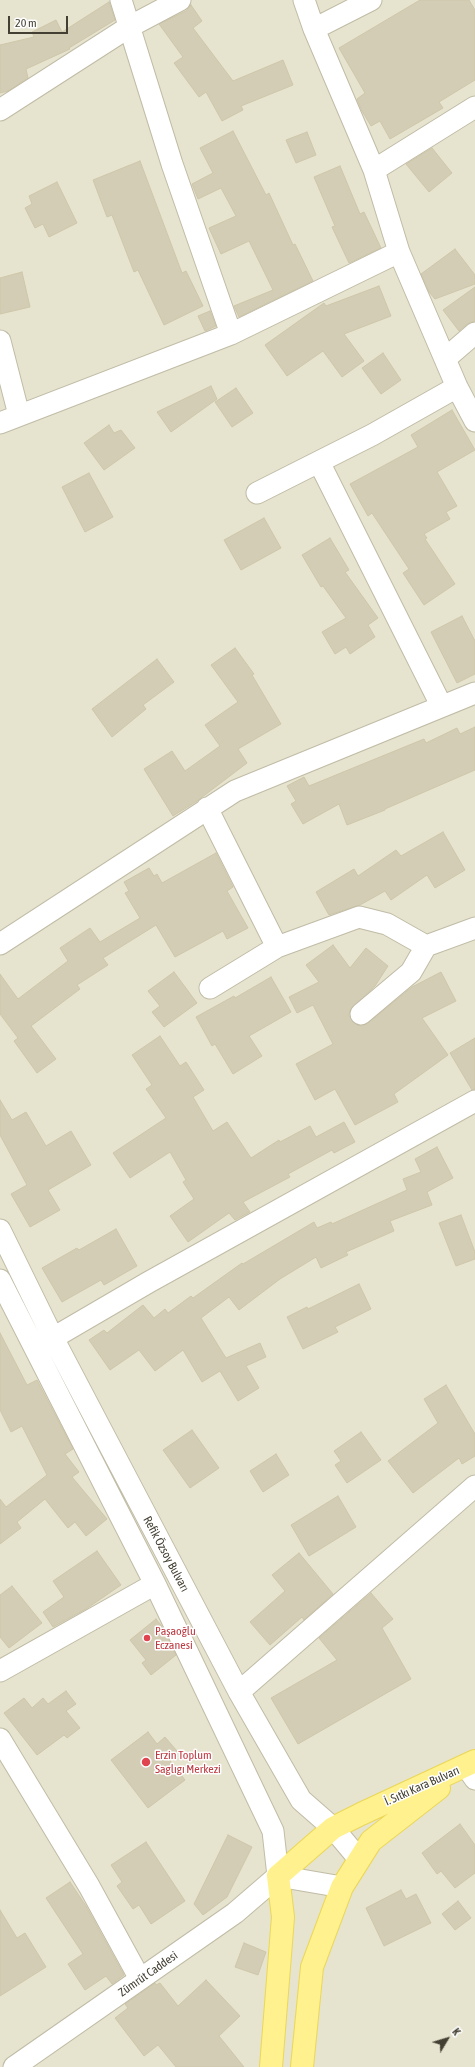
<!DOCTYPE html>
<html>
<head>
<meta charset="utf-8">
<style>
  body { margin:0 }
  #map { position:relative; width:475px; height:2067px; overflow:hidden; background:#f2f0e1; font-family:"Asap Condensed",sans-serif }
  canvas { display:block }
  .north { position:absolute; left:427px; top:2019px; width:40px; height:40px; -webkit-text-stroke:3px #fff; paint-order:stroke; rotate:52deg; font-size:11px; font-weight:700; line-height:16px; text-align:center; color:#433f32 }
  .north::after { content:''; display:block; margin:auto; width:14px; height:18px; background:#433f32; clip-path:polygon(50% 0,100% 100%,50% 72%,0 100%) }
  .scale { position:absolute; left:8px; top:16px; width:60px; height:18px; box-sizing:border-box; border:2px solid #433f32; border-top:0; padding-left:5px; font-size:12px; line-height:14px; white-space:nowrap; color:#433f32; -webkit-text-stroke:3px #fff; paint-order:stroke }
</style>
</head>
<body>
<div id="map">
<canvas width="475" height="2067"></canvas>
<div class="north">K</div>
<div class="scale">20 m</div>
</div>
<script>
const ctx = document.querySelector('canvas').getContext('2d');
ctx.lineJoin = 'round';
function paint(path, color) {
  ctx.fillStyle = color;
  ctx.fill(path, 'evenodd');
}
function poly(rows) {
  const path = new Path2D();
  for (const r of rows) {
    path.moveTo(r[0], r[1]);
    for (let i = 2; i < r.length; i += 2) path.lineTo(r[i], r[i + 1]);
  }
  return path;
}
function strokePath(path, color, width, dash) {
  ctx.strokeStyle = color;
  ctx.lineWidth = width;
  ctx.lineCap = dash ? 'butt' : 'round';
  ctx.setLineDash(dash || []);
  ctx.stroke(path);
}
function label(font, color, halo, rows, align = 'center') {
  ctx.font = font + ' "Asap Condensed",sans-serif';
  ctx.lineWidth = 3;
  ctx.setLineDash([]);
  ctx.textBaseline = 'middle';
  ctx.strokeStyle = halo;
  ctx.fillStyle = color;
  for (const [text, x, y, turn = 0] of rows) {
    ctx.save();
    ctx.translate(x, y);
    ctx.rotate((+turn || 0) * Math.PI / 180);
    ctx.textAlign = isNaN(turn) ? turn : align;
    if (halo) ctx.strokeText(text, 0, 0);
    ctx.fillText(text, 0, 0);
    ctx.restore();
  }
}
paint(poly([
  [0,0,475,0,475,2067,0,2067]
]), '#e6e3cf');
const building = poly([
  [420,0,469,0,475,10,475,80,439,102,443,108,390,139,380,121,371,126,362,111,357,99,365,93,339,48,420,0],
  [109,2,115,20,69,48,70,49,26,69,28,78,8,91,0,93,0,45,34,37,32,32,56,20,62,32,109,2],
  [191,5,202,21,193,28,233,81,283,60,293,85,241,106,243,110,222,121,206,92,199,97,174,63,183,57,159,24,186,11,191,5],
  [233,131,266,195,269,193,293,245,295,244,313,281,239,317,234,306,273,290,249,241,221,254,209,228,236,216,221,188,198,199,192,184,213,173,200,148,233,131],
  [307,132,316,155,296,163,286,140,307,132],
  [432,148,452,173,429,192,406,164,432,148],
  [140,161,182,273,186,271,203,306,164,325,138,270,134,272,112,215,107,217,93,180,140,161],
  [340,166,360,214,364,212,381,248,349,263,332,227,335,226,314,177,340,166],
  [57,182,77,223,49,237,43,224,35,228,25,208,32,204,29,196,57,182],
  [455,249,475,275,475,284,435,299,429,292,421,274,455,249],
  [22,272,30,307,0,314,0,278,22,272],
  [379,286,391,316,344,334,364,361,342,377,323,351,287,376,265,345,324,303,326,306,379,286],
  [475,287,475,321,467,324,459,331,443,310,475,287],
  [210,311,216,326,205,331,198,316,210,311],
  [383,353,401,380,381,394,362,368,383,353],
  [211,386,217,399,171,432,157,412,211,386],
  [236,388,253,413,232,427,215,402,236,388],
  [452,410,475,450,437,472,457,506,446,512,450,519,424,534,427,538,425,539,455,584,424,605,403,573,409,569,372,513,368,516,350,484,418,447,411,435,452,410],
  [109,425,114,433,121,430,135,448,104,470,84,443,109,425],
  [89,473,113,517,85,532,62,487,89,473],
  [264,518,281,548,241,570,224,540,264,518],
  [330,538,349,570,345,572,378,618,368,625,375,637,350,654,346,647,335,654,322,632,346,618,323,586,321,587,302,555,330,538],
  [462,616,475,641,475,674,457,683,431,632,462,616],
  [235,648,254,674,252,675,281,724,238,749,247,763,197,801,173,816,144,769,172,751,185,771,220,746,205,725,238,702,211,665,235,648],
  [157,659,174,682,143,705,146,709,112,737,92,709,157,659],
  [475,727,475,770,385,809,385,810,347,825,339,804,303,824,291,804,296,801,287,786,304,777,309,786,424,739,426,743,457,728,460,734,475,727],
  [443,832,465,870,435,888,427,875,391,900,385,891,360,905,329,915,316,892,354,869,358,876,396,850,401,856,443,832],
  [216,853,233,887,227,891,248,928,227,939,223,931,175,957,156,925,103,958,108,965,77,985,80,989,31,1026,56,1059,37,1073,14,1041,18,1038,0,1014,0,974,18,999,68,961,60,948,90,928,100,942,140,918,125,893,129,891,124,882,149,868,154,876,157,874,162,883,216,853],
  [333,945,350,968,366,948,388,966,375,986,350,1010,349,1016,357,1025,363,1026,368,1023,412,987,441,972,456,1001,422,1018,448,1055,394,1094,398,1102,355,1125,335,1089,315,1100,296,1064,333,1044,313,1005,297,1013,289,997,319,982,306,965,333,945],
  [174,972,197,1003,164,1027,152,1012,160,1006,148,991,174,972],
  [271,977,291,1012,249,1036,262,1056,233,1074,215,1044,212,1046,196,1017,234,996,235,998,271,977],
  [160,1036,180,1066,186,1062,204,1090,193,1097,213,1131,227,1122,251,1158,279,1140,280,1142,310,1126,316,1137,344,1122,355,1142,334,1153,332,1150,288,1174,290,1177,243,1202,250,1212,235,1220,229,1213,188,1242,170,1216,194,1199,183,1182,186,1180,170,1152,130,1178,113,1153,166,1118,146,1089,152,1085,132,1055,160,1036],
  [475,1038,475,1089,472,1090,450,1053,475,1038],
  [0,1100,12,1120,26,1112,46,1146,71,1131,91,1165,48,1190,60,1210,30,1227,11,1194,27,1185,0,1135,0,1100],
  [437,1147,453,1178,427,1192,432,1205,390,1221,394,1231,346,1252,348,1255,321,1268,316,1257,280,1279,239,1310,229,1297,201,1318,226,1358,260,1343,266,1357,246,1366,259,1388,238,1401,220,1371,202,1382,183,1350,155,1371,139,1350,110,1370,89,1340,104,1330,107,1333,143,1305,154,1318,165,1309,168,1313,191,1296,193,1298,242,1263,243,1264,314,1222,317,1228,331,1222,332,1224,407,1190,403,1179,421,1172,415,1159,437,1147],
  [461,1215,475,1252,475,1259,456,1266,439,1223,461,1215],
  [116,1229,137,1266,104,1285,101,1280,62,1302,42,1268,77,1248,79,1250,116,1229],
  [359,1284,371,1309,335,1327,338,1332,303,1349,287,1317,307,1307,308,1309,359,1284],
  [0,1333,27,1385,37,1380,73,1449,65,1454,79,1472,72,1477,107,1519,86,1536,75,1522,68,1528,45,1499,17,1522,21,1528,0,1544,0,1499,6,1507,47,1475,22,1426,11,1432,0,1410,0,1333],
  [446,1385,475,1434,475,1456,462,1464,459,1458,413,1493,388,1461,438,1423,424,1399,446,1385],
  [192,1430,219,1468,190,1488,163,1450,192,1430],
  [361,1432,381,1460,347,1483,335,1465,341,1461,334,1451,361,1432],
  [276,1454,289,1475,263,1492,250,1471,276,1454],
  [338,1496,356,1527,309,1556,291,1525,338,1496],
  [97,1551,121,1585,86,1609,53,1627,43,1612,64,1597,53,1581,97,1551],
  [299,1553,333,1594,304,1620,302,1617,270,1645,250,1622,285,1591,272,1575,299,1553],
  [12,1586,42,1623,9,1648,0,1637,0,1595,12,1586],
  [371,1593,393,1619,382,1628,411,1679,298,1744,271,1698,337,1660,319,1638,371,1593],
  [156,1619,161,1625,176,1655,151,1675,142,1663,146,1660,130,1640,156,1619],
  [66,1691,76,1704,66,1711,80,1728,67,1738,64,1735,37,1755,4,1713,24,1698,32,1708,43,1698,48,1704,66,1691],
  [148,1732,157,1744,165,1737,177,1751,168,1758,185,1780,148,1808,111,1760,148,1732],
  [460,1824,475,1845,475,1873,455,1888,441,1871,437,1874,422,1853,460,1824],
  [228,1835,252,1847,227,1897,203,1915,194,1904,228,1835],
  [146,1842,185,1901,151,1924,139,1905,133,1909,117,1886,122,1882,111,1865,146,1842],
  [70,1882,86,1906,124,1975,112,1984,106,1976,85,1990,68,1964,83,1954,46,1898,70,1882],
  [401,1890,406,1899,416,1894,431,1923,384,1946,366,1908,401,1890],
  [458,1901,471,1918,455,1930,442,1914,458,1901],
  [0,1910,17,1938,25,1933,46,1967,0,1996,0,1910],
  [244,1943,266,1952,258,1975,235,1967,244,1943],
  [206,1980,240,2016,219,2036,244,2067,176,2067,158,2045,144,2056,115,2018,128,2008,125,2004,155,1983,156,1985,160,1983,178,2006,206,1980]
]);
paint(building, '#d3cdb6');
strokePath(building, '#cfc7a9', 1);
const minor = poly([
  [121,0,172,164,231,334],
  [304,0,314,29,374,170,399,252,457,387,475,421],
  [314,29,371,0],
  [0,110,129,27,180,0],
  [374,170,475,107],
  [0,341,19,415],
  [445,359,475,333],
  [0,423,231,334,399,252],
  [319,462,441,705],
  [257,493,372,435,457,387],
  [207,808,277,947],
  [0,944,235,791,475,693],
  [210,988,277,947,359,917,387,924,426,946],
  [361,1014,411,972,426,946,475,928],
  [0,1230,53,1338,239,1692,301,1800,333,1828,359,1859],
  [0,1280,155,1584,273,1831,278,1876,342,1887],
  [53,1338,149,1282,475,1101],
  [0,1671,155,1584],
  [239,1692,475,1486],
  [0,1739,89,1886,140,1979],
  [466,1766,475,1779],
  [14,2067,235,1913,278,1876]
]);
const major = poly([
  [271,2067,283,1917,278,1876,333,1828,361,1814,475,1761],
  [302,2067,312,1967,342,1887,371,1841,439,1788]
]);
strokePath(minor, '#c0bca6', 23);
strokePath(major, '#ebd756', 24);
strokePath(minor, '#fff', 21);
strokePath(major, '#fff18d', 22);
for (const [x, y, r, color] of [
  [147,1638,4,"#e0444e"],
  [146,1762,5,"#e0444e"]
]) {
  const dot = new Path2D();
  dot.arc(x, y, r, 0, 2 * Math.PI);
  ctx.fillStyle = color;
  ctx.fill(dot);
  strokePath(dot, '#fff', 1.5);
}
label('12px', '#433f32', '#fff', [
  ["Refik Özsoy Bulvarı",166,1554,62],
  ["İ. Sıtkı Kara Bulvarı",422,1786,-24],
  ["Zümrüt Caddesi",148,1974,-35]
]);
label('12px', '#be3a42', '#fff', [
  ["Paşaoğlu",155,1631],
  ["Eczanesi",155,1645],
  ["Erzin Toplum",155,1755],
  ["Saglıgı Merkezi",155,1769]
], 'left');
</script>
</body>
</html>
